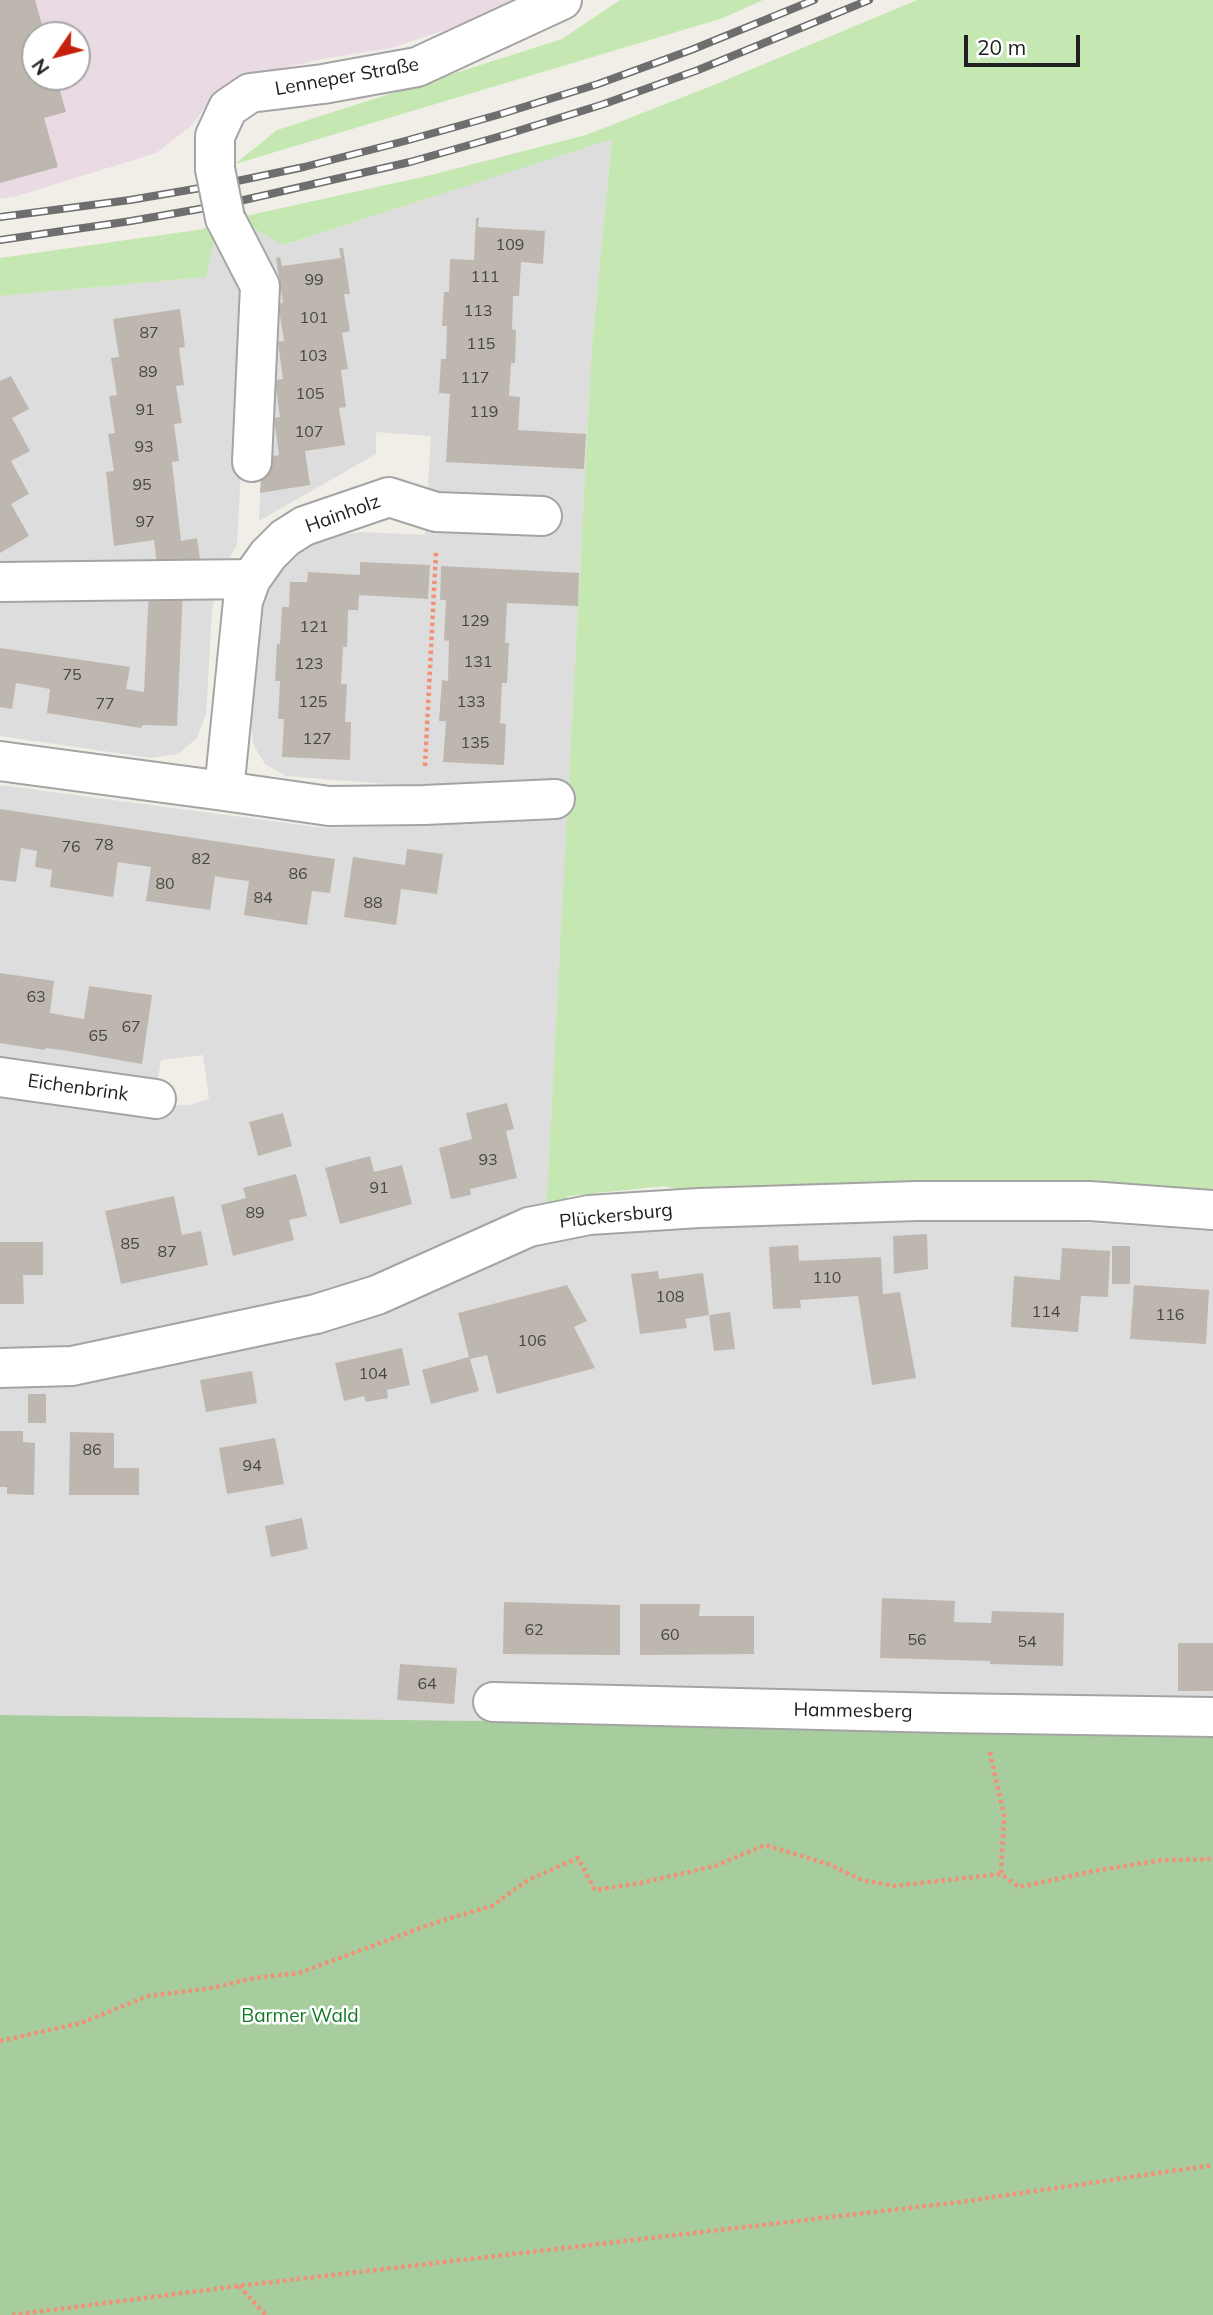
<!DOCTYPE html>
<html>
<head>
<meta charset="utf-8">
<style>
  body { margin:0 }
  #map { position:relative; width:1213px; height:2315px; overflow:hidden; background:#f0eee7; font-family:Mulish,sans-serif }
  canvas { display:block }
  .north { position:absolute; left:21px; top:21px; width:70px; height:70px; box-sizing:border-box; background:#fff; border:2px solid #a6a6a6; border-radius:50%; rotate:235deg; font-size:19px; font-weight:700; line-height:28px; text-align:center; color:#202020 }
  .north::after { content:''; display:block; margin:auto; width:24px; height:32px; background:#c4200d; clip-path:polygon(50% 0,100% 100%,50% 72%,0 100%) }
  .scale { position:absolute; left:964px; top:35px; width:116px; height:32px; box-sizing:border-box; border:4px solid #202020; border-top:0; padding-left:9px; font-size:21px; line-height:24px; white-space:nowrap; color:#202020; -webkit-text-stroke:5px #fff; paint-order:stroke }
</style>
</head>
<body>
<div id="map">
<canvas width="1213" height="2315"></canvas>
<div class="north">N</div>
<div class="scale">20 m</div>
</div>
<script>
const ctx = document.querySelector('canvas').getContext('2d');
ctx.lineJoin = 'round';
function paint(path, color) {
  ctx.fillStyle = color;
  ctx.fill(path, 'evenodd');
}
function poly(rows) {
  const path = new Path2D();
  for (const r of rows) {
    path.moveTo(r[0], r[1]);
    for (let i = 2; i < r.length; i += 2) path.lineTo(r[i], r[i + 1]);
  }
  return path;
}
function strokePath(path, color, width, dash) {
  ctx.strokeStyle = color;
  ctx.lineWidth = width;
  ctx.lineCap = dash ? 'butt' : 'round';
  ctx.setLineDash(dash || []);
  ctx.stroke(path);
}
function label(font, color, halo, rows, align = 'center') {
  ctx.font = font + ' Mulish,sans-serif';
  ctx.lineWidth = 5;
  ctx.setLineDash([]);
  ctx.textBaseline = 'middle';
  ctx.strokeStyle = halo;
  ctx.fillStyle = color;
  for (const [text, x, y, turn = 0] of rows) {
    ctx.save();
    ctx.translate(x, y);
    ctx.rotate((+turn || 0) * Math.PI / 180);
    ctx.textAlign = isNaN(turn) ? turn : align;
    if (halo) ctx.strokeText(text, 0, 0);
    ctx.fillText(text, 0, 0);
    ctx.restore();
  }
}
paint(poly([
  [612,138,592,345,569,783,480,786,386,784,286,776,265,764,254,746,251,728,257,627,264,597,277,574,298,554,327,537,362,532,425,535,431,436,376,432,376,454,259,521,271,284,243,222,284,245],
  [216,231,250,295,237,545,226,565,0,571,0,296,205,277],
  [217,586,212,611,206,714,197,738,178,754,151,758,0,736,0,589],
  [0,785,324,828,430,825,568,811,546,1213,380,1284,86,1354,0,1358,0,1088,135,1106,189,1105,209,1099,203,1055,161,1060,156,1090,0,1069],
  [986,1216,1213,1231,1213,1730,0,1715,0,1375,77,1375,554,1229]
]), '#dedddd');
paint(poly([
  [0,0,516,0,484,17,391,48,322,59,261,73,217,93,190,127,156,153,17,196,0,199],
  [35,35,77,35,77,77,35,77]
]), '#e9dae4');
paint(poly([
  [620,0,763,0,723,18,235,164,277,130,562,39],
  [917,0,1213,0,1213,1202,704,1196,664,1186,569,1196,546,1213,592,345,612,139,283,245,243,222,241,217,427,176,586,135,714,85],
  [211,220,216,231,206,277,0,296,0,258,204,229]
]), '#c5e7b1');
paint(poly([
  [0,1715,1213,1730,1213,2315,0,2315]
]), '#a7cd9f');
paint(poly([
  [0,0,35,0,45,35,35,35,35,77,56,77,66,112,44,118,58,167,0,183],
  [476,218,479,218,478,227,545,231,543,264,521,262,519,296,513,296,512,329,516,330,515,363,511,363,509,396,520,397,518,430,586,434,584,469,446,462,450,394,439,393,441,359,446,359,447,326,442,326,444,292,449,292,450,259,474,260],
  [339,248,343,248,350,294,344,294,350,331,342,333,348,369,341,370,346,407,339,408,345,445,305,451,310,485,260,493,262,458,279,455,274,418,280,417,275,380,283,379,278,342,284,341,278,304,283,303,276,258,280,257,282,266,341,258],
  [180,309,185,347,179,348,184,385,176,386,182,423,174,424,179,461,172,462,181,541,197,538,201,566,157,566,154,540,114,546,106,472,114,471,108,434,115,433,109,396,117,395,111,358,119,357,113,319],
  [11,376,29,409,12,418,30,451,11,461,29,494,11,504,29,536,0,553,0,381],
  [360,562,430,565,428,599,359,595,358,610,348,610,347,647,343,647,341,684,347,684,345,722,351,722,350,760,282,757,284,719,278,719,280,681,275,681,277,644,280,644,282,607,289,607,290,582,307,582,308,572,360,575],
  [441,566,579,573,578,606,507,603,505,643,509,643,507,683,502,683,500,723,506,724,504,765,443,762,446,721,439,721,442,680,448,681,449,641,444,640,446,600,440,600],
  [149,587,183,588,177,726,143,725,141,728,47,713,50,689,16,683,12,709,0,707,0,648,130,667,126,689,144,692],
  [0,809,335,859,330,893,312,891,307,925,244,915,249,881,232,879,215,876,210,910,146,901,151,867,118,862,113,897,50,887,52,870,35,867,37,851,21,848,16,882,0,880],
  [407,849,443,854,437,894,401,889,396,925,344,917,353,857,405,865],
  [0,973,54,981,50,1013,84,1019,89,986,152,995,142,1064,62,1050,45,1048,45,1050,0,1043],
  [507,1103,514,1129,506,1131,517,1178,470,1189,471,1195,451,1199,439,1148,472,1139,466,1113],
  [283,1113,292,1146,258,1156,249,1122],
  [370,1156,374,1172,402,1165,412,1204,340,1224,325,1168],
  [296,1174,307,1216,289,1220,294,1240,233,1256,221,1205,246,1198,243,1188],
  [174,1196,182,1235,201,1231,208,1265,121,1284,105,1211],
  [927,1234,928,1269,894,1274,893,1236],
  [0,1242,43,1242,43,1275,23,1275,24,1304,0,1304],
  [798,1245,799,1261,881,1257,883,1294,900,1292,916,1378,872,1385,858,1296,800,1300,801,1308,773,1309,769,1247],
  [1112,1246,1130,1246,1130,1284,1112,1284],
  [1062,1248,1110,1251,1108,1297,1081,1296,1078,1332,1011,1327,1014,1276,1060,1280],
  [658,1271,659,1279,703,1273,709,1315,730,1312,735,1349,714,1351,709,1315,685,1319,687,1328,640,1334,631,1274],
  [567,1285,587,1321,574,1327,595,1368,497,1394,487,1355,470,1359,479,1391,431,1404,422,1370,469,1357,458,1313],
  [1134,1285,1209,1290,1206,1344,1130,1339],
  [402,1348,410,1385,387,1390,388,1398,366,1402,364,1396,344,1401,335,1363],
  [252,1371,257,1403,206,1412,200,1380],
  [28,1394,46,1394,46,1423,28,1423],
  [0,1431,23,1431,23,1442,35,1443,34,1495,7,1494,7,1487,0,1487],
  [70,1432,114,1433,114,1468,139,1468,139,1495,69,1495],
  [275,1438,284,1484,227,1494,219,1448],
  [302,1518,308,1549,271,1557,265,1526],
  [882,1598,955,1601,954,1622,991,1623,992,1611,1064,1613,1063,1666,990,1664,990,1661,880,1658],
  [504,1602,620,1605,620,1655,503,1654],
  [640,1604,700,1604,699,1616,754,1616,754,1654,640,1655],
  [1178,1643,1213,1643,1213,1691,1178,1691],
  [400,1664,457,1668,454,1704,397,1700]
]), '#bdb7b0');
const minor = poly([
  [215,169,215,136,228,108,250,93,323,84,417,67,562,0],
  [225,218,260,286,252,462],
  [0,582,251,579],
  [0,761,224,791,243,601,251,579,268,555,285,538,304,526,389,497,436,512,542,516],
  [224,791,329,806,424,805,555,799],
  [0,1077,156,1099],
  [0,1368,72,1366,316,1314,377,1295,529,1227,589,1215,699,1208,917,1201,1090,1201,1213,1210],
  [493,1702,944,1713,1213,1717]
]);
strokePath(minor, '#a4a4a4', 42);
strokePath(poly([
  [425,766,436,551],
  [990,1752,1004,1816,1001,1874],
  [0,2041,81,2023,148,1996,212,1988,254,1978,299,1973,437,1922,492,1906,528,1880,578,1858,595,1890,640,1883,715,1866,765,1845,828,1864,862,1880,894,1886,1001,1874,1019,1887,1094,1871,1163,1860,1213,1859],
  [239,2286,266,2315],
  [12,2315,238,2286,960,2202,1213,2165]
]), '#f19177', 4.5, [3.5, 3.5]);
strokePath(minor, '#fff', 38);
const rail = poly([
  [0,217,130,200,218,185,304,167,405,141,501,114,598,84,691,50,814,0],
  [0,240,131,221,222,205,410,162,508,134,604,104,698,70,869,0]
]);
strokePath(rail, '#6e6e6e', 8);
strokePath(rail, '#fff', 5, [16]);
const minorBridge = poly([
  [215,169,225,218]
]);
strokePath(minorBridge, '#a4a4a4', 42, []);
strokePath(minorBridge, '#fff', 38);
label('16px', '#474644', null, [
  ["109",510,245],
  ["111",485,277],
  ["99",314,280],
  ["113",478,311],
  ["101",314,318],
  ["87",149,333],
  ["115",481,344],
  ["103",313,356],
  ["89",148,372],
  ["117",475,378],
  ["105",310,394],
  ["91",145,410],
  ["119",484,412],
  ["107",309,432],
  ["93",144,447],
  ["95",142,485],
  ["97",145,522],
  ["129",475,621],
  ["121",314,627],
  ["131",478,662],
  ["123",309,664],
  ["75",72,675],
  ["125",313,702],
  ["133",471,702],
  ["77",105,704],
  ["127",317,739],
  ["135",475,743],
  ["78",104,845],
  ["76",71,847],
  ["82",201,859],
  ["86",298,874],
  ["80",165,884],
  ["84",263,898],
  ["88",373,903],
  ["63",36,997],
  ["67",131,1027],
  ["65",98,1036],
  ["93",488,1160],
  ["91",379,1188],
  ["89",255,1213],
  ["85",130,1244],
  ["87",167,1252],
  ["110",827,1278],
  ["108",670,1297],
  ["114",1046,1312],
  ["116",1170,1315],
  ["106",532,1341],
  ["104",373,1374],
  ["86",92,1450],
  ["94",252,1466],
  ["62",534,1630],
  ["60",670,1635],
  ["56",917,1640],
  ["54",1027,1642],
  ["64",427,1684]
]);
label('19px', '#202020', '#fff', [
  ["Lenneper Straße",347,77,-10],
  ["Hainholz",343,514,-20],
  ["Eichenbrink",78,1088,8],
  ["Plückersburg",616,1216,-6],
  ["Hammesberg",853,1711,1]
]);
label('19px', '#137926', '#fff', [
  ["Barmer Wald",300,2016]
]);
</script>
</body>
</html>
